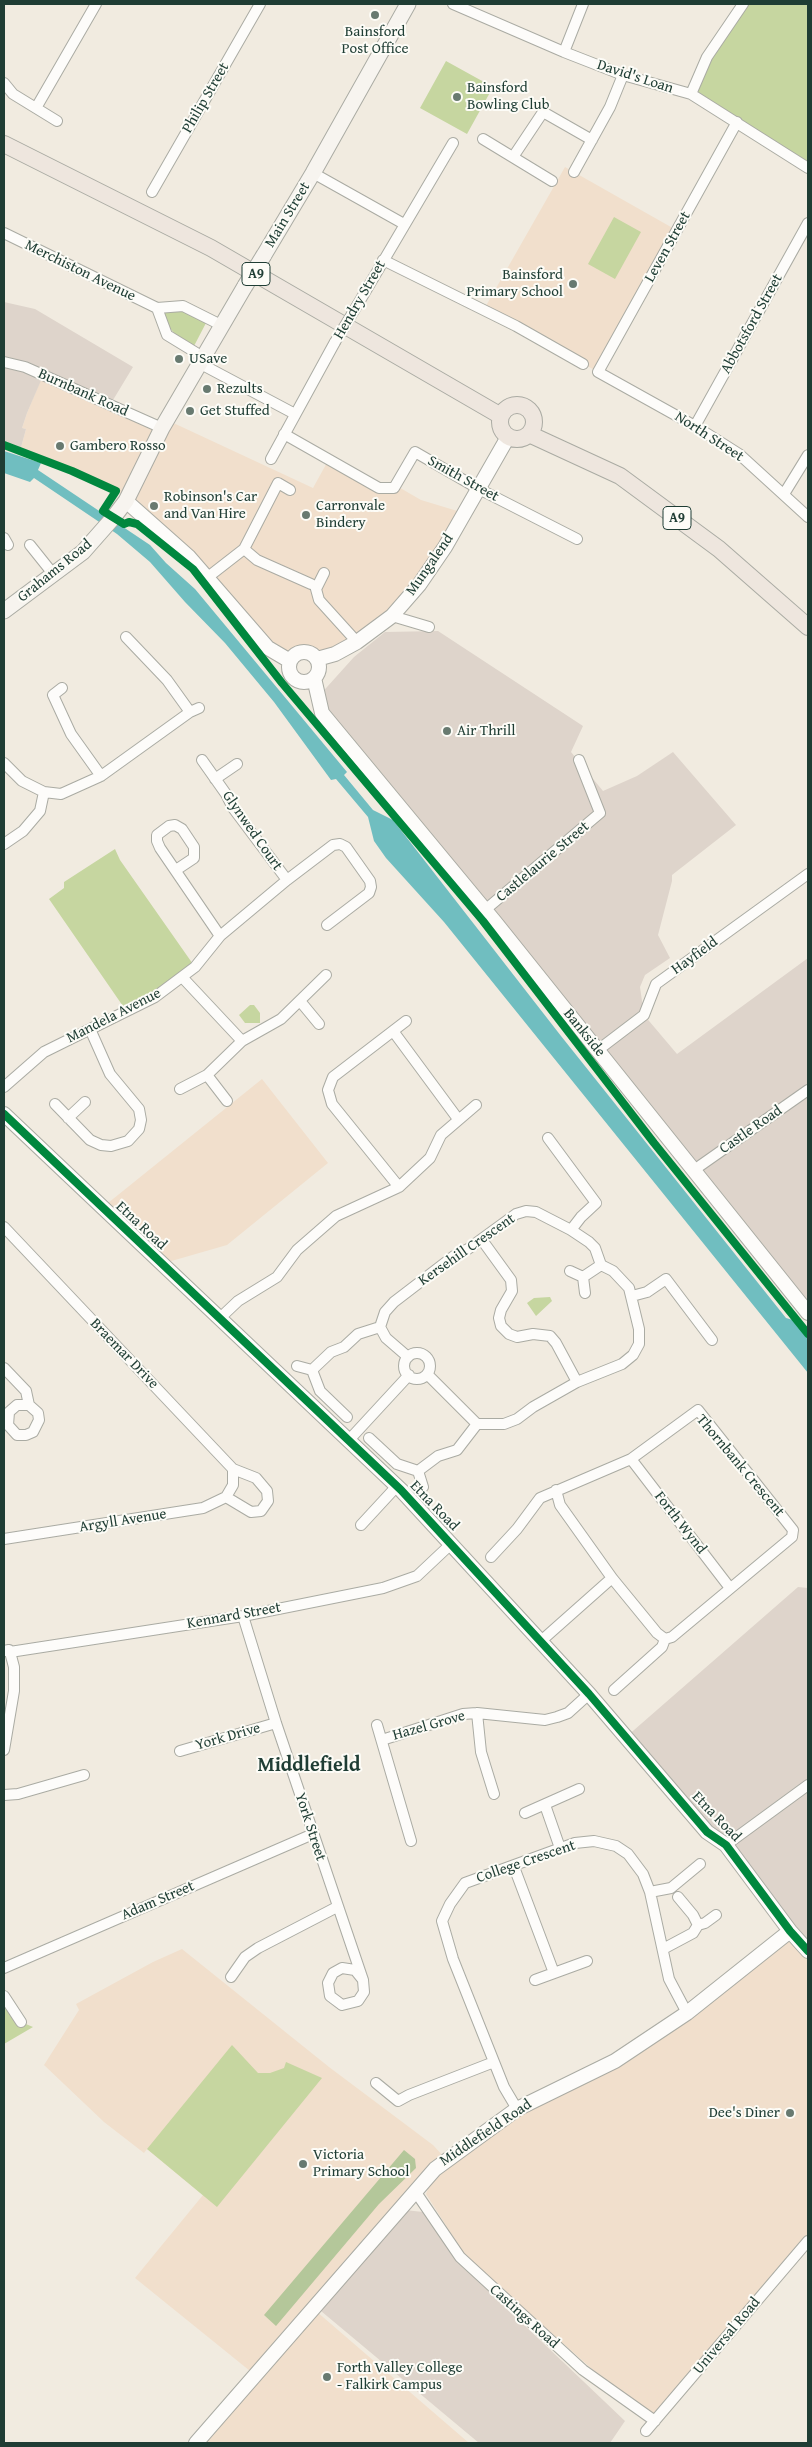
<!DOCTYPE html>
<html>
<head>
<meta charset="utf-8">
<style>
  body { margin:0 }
  #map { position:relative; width:812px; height:2447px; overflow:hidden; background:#f1ebe0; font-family:"Gentium Book Plus",serif }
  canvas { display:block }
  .frame { position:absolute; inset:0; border:5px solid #1f3d34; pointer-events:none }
</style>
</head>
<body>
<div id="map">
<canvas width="812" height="2447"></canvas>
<div class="frame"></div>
</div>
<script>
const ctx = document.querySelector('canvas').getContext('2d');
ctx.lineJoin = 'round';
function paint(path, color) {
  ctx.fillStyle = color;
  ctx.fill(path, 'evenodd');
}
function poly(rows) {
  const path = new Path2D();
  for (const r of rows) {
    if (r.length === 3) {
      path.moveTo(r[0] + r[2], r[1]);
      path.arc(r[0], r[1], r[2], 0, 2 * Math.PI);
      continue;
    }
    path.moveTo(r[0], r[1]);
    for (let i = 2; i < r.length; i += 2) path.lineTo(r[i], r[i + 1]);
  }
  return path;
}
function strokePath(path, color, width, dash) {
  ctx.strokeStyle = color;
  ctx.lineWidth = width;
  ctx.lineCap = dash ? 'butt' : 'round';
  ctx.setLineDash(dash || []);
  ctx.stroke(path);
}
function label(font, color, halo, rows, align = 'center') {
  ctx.font = font + ' "Gentium Book Plus",serif';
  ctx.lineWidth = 4;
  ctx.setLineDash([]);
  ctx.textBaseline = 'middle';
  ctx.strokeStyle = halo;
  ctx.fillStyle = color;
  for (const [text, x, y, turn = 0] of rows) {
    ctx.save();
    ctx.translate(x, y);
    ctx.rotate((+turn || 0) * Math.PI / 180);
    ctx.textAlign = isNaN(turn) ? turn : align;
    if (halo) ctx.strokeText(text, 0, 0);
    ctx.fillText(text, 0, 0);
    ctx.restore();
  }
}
paint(poly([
  [565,167,678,231,598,372,516,326,483,311],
  [43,375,162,428,167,420,313,488,329,459,379,488,395,485,421,500,464,513,392,616,317,659,290,661,126,501,116,487,20,451,26,429,22,428,27,413],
  [262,1079,328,1163,227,1245,161,1264,108,1203],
  [790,1931,808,1951,808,2240,655,2421,647,2418,466,2257,426,2194,435,2171,255,2375,135,2278,203,2195,147,2149,144,2153,104,2122,44,2065,79,2010,76,2004,153,1962,182,1949,329,2067,433,2145,446,2159,615,2061],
  [316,2311,469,2443,205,2443]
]), '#f1dfcc');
paint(poly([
  [4,302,35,309,133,367,110,405,43,376,27,413,22,428,26,429,20,451,4,445],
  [438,631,583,726,571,752,603,791,637,776,673,752,736,825,672,875,672,881,658,935,670,958,645,975,640,987,644,1015,677,1054,808,958,808,1313,322,713,318,697,354,657,385,632],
  [798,1587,808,1588,808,1951,626,1737],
  [405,2210,423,2212,457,2261,625,2421,610,2443,479,2443,315,2306]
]), '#ded4cb');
paint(poly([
  [743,4,808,4,808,168,691,94],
  [446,61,493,87,467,134,420,108],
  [614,217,641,232,615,279,588,264],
  [166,312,184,312,206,323,194,346,175,334,168,326,164,314],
  [115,849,120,860,195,967,127,1012,49,899,64,888,64,882],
  [250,1005,254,1005,260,1013,260,1023,245,1023,239,1015],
  [550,1297,552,1301,536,1316,527,1303,534,1298],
  [4,1996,21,2022,33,2027,4,2044],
  [232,2045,258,2073,270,2073,284,2068,286,2062,322,2078,217,2207,147,2149]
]), '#c6d6a0');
paint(poly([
  [404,2150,415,2159,416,2168,379,2204,276,2326,264,2315]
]), '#b4c79a');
paint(poly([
  [4,451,41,463,38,470,150,545,166,563,195,589,347,772,344,775,373,810,393,820,561,1036,786,1318,793,1320,808,1339,808,1373,444,922,386,858,374,841,368,817,336,779,331,780,274,702,225,643,185,602,150,562,117,534,34,478,30,482,4,473]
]), '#70bec0');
const minor = poly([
  [453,4,564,52,623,75,691,94,808,168],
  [564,52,583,4],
  [4,83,13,94,57,121],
  [691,94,707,57,743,4],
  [36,108,96,4],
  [737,122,598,372,695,426,739,454,808,517],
  [483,139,552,181],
  [513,157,543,112,592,140],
  [574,172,610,107,623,75],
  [313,173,404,224],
  [152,192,260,4],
  [4,233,157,308],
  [383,260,516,326,583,364],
  [358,304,453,143],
  [203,357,167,335,157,308,183,306,221,325],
  [4,362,25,367,162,428],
  [199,363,295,414],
  [695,426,808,223],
  [284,434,379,488,394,488,415,452,479,489,577,539],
  [271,459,335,342],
  [784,494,808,455],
  [4,538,8,545],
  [30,545,54,575],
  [244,549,257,560,311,584],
  [324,573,316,589,319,600,357,642],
  [208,577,244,549,278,483,290,490],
  [392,616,429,627],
  [62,688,53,695,71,734,101,776],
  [190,712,199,708],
  [202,760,226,794,233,808,287,880,333,845,340,844,346,847,370,881,371,887,369,893,327,925],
  [4,763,22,781,44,792,61,794,101,776,190,712,167,680,126,637],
  [215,779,237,764],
  [4,844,23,831,40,811,44,792],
  [176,870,194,858,194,847,182,829,175,825,169,826,157,835,157,841,160,848,220,936],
  [485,910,600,813,579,760],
  [182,977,242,1041],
  [300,1001,319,1024],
  [393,1031,458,1119],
  [598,1050,644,1015,656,984,808,874],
  [207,1075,227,1101],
  [4,1087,44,1052,155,997,195,967,220,936,287,880],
  [180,1089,207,1075,242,1041,281,1019,326,975],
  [55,1104,90,1140,101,1145,111,1146,128,1141,139,1129,141,1120,139,1109,110,1074,90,1029],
  [68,1118,85,1102],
  [548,1138,596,1203,581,1217,571,1230],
  [694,1170,808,1090],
  [399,1187,332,1104,328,1090,333,1077,406,1021],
  [4,1227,233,1469,233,1485,226,1497,203,1508,4,1539],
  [482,1240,511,1280,512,1291,501,1310,499,1318,501,1326,509,1334,517,1337,533,1334,550,1336,556,1343,577,1382],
  [570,1271,583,1277],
  [585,1293,583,1277,601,1265],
  [632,1296,647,1292,666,1279,712,1340],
  [219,1319,238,1301,277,1277,297,1250,336,1216,399,1187,430,1158,441,1135,476,1105],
  [417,1366,13],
  [408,1357,386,1338,380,1327,385,1312,394,1302,454,1256,468,1249,516,1214,526,1211,536,1212,571,1230,589,1242,595,1248,601,1265,613,1271,629,1288,639,1329,639,1344,633,1355,622,1364,577,1382,533,1407,517,1419,504,1424,477,1424,427,1374],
  [297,1366,312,1370],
  [4,1368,26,1391,29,1405,38,1413,39,1420,33,1432,26,1435,17,1435,8,1425,9,1412,17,1405,29,1405],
  [347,1417,320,1391,312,1370,331,1352,344,1347,358,1334,380,1327],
  [369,1438,397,1464,418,1471,438,1456,457,1450,477,1424],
  [349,1440,409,1375],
  [631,1459,730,1588],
  [418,1471,423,1487],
  [226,1497,251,1512,261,1511,268,1501,267,1491,256,1478,233,1469],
  [361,1525,397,1486],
  [491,1557,517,1529,540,1498,631,1459,698,1410,793,1530,792,1537,672,1637,665,1639,657,1633,612,1578],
  [243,1616,276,1723,363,1980,364,1992,358,2001,342,2005,330,1996,328,1983,333,1973,342,1968,355,1970,363,1980],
  [541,1641,612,1578,560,1505,556,1490],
  [4,1651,9,1650,10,1652,243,1616,383,1588,417,1576,451,1544],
  [614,1690,662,1647,665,1639],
  [477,1713,481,1752,494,1794],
  [377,1725,411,1841],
  [382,1740,463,1714,477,1713,545,1720,557,1717,568,1713,589,1694],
  [4,1750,14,1691,14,1667,10,1652],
  [180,1751,276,1723],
  [4,1795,18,1794,84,1775],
  [545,1805,560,1848],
  [525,1813,579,1789],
  [726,1845,808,1785],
  [514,1867,554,1973],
  [650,1892,671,1888,700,1864],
  [698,1925,705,1923,716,1915],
  [663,1949,693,1933,698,1925,693,1915,678,1897],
  [4,1968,313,1834],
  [231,1977,245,1957,258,1948,337,1907],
  [535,1980,587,1961],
  [4,1996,21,2022],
  [376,2083,398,2101,409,2095,494,2062],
  [517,2109,504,2087,453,1959,442,1921,450,1904,465,1883,575,1843,594,1841,616,1846,628,1854,643,1874,650,1892,669,1979,687,2013],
  [415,2191,460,2257,583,2370,655,2421],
  [646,2431,808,2241]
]);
const tertiary = poly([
  [126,501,189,557,268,648,290,661],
  [304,667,15],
  [317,659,335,654,357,642,392,616,419,585,445,547,508,437],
  [314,678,322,713,495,922,808,1313],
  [4,1114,401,1490,589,1694,707,1832,726,1845,790,1931,808,1951],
  [196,2443,435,2169,517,2109,615,2061,687,2013,790,1931]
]);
const secondary = poly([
  [264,255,313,173,408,4],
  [4,611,83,552,113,518,126,501,162,428,245,286]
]);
const primary = poly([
  [4,144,211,248,501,416],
  [517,422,17],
  [529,434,620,476,719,549,808,627]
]);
strokePath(minor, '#aaaba3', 12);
strokePath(tertiary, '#aaaba3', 16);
strokePath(secondary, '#aaaba3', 17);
strokePath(primary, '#aaaba3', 18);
strokePath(minor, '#fdfcfa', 10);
strokePath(tertiary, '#fdfcfa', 14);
strokePath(secondary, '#f7f4ef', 15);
strokePath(primary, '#eee6de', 16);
const minorBridge = poly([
  [335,342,358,304]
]);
const secondaryBridge = poly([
  [245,286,264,255]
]);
strokePath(minorBridge, '#aaaba3', 12, []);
strokePath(secondaryBridge, '#aaaba3', 17, []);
strokePath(minorBridge, '#fdfcfa', 10);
strokePath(secondaryBridge, '#f7f4ef', 15);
strokePath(poly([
  [4,445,72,471,116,491,103,511,124,524,129,522,137,524,193,569,282,683,483,921,654,1143,808,1334],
  [4,1114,401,1490,589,1694,707,1832,726,1845,790,1931,808,1951]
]), '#00873e', 8);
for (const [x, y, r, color] of [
  [375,15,5,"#687a70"],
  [457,97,5,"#687a70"],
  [573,284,5,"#687a70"],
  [179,359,5,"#687a70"],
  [207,389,5,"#687a70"],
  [190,411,5,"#687a70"],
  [60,446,5,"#687a70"],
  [154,506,5,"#687a70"],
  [306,515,5,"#687a70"],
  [447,731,5,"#687a70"],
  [790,2113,5,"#687a70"],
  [303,2164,5,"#687a70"],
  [327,2377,5,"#687a70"]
]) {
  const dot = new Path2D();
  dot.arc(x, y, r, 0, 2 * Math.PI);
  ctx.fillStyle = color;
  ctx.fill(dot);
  strokePath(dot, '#fdfcf7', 2);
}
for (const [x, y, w] of [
  [256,274,28],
  [677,518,28]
]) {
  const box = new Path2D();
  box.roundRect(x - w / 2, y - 11.5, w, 23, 4);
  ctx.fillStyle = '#fdfcf7';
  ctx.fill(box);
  strokePath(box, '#1f3d34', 1);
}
label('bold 14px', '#1f3d34', null, [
  ["A9",256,274],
  ["A9",677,518]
]);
label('15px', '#1f3d34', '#fdfcf7', [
  ["Bainsford",375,32,"center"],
  ["Post Office",375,49,"center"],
  ["Bainsford",467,88],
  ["Bowling Club",467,105],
  ["Bainsford",563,275,"right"],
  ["Primary School",563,292,"right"],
  ["USave",189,359],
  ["Rezults",217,389],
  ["Get Stuffed",200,411],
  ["Gambero Rosso",70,446],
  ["Robinson's Car",164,497],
  ["and Van Hire",164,514],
  ["Carronvale",316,506],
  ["Bindery",316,523],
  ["Air Thrill",457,731],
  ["Dee's Diner",780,2113,"right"],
  ["Victoria",313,2155],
  ["Primary School",313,2172],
  ["Forth Valley College",337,2368],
  ["- Falkirk Campus",337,2385]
], 'left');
label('15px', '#1f3d34', '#fdfcf7', [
  ["David's Loan",635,77,18],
  ["Philip Street",206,98,-60],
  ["Main Street",288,215,-59],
  ["Leven Street",668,247,-61],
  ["Merchiston Avenue",80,271,26],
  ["Hendry Street",360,300,-60],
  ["Abbotsford Street",752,324,-61],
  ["Burnbank Road",83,393,24],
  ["North Street",709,437,33],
  ["Smith Street",463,479,29],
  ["Mungalend",430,565,-55],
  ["Grahams Road",55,571,-39],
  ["Glynwed Court",252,831,55],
  ["Castlelaurie Street",543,862,-40],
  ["Hayfield",695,956,-36],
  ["Mandela Avenue",114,1016,-27],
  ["Bankside",584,1033,51],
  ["Castle Road",751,1130,-35],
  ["Etna Road",141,1226,43],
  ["Kersehill Crescent",467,1250,-35],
  ["Braemar Drive",124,1354,46],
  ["Thornbank Crescent",740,1466,50],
  ["Etna Road",434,1506,46],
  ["Argyll Avenue",123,1521,-9],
  ["Forth Wynd",680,1523,52],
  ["Kennard Street",234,1616,-10],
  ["Hazel Grove",429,1726,-16],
  ["York Drive",228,1737,-16],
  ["Etna Road",716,1817,46],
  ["York Street",310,1827,72],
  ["College Crescent",526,1862,-19],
  ["Adam Street",158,1901,-23],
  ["Middlefield Road",486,2133,-34],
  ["Castings Road",524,2317,42],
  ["Universal Road",727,2336,-50]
]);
label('bold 20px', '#1f3d34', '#fdfcf7', [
  ["Middlefield",309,1766]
]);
</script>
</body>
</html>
